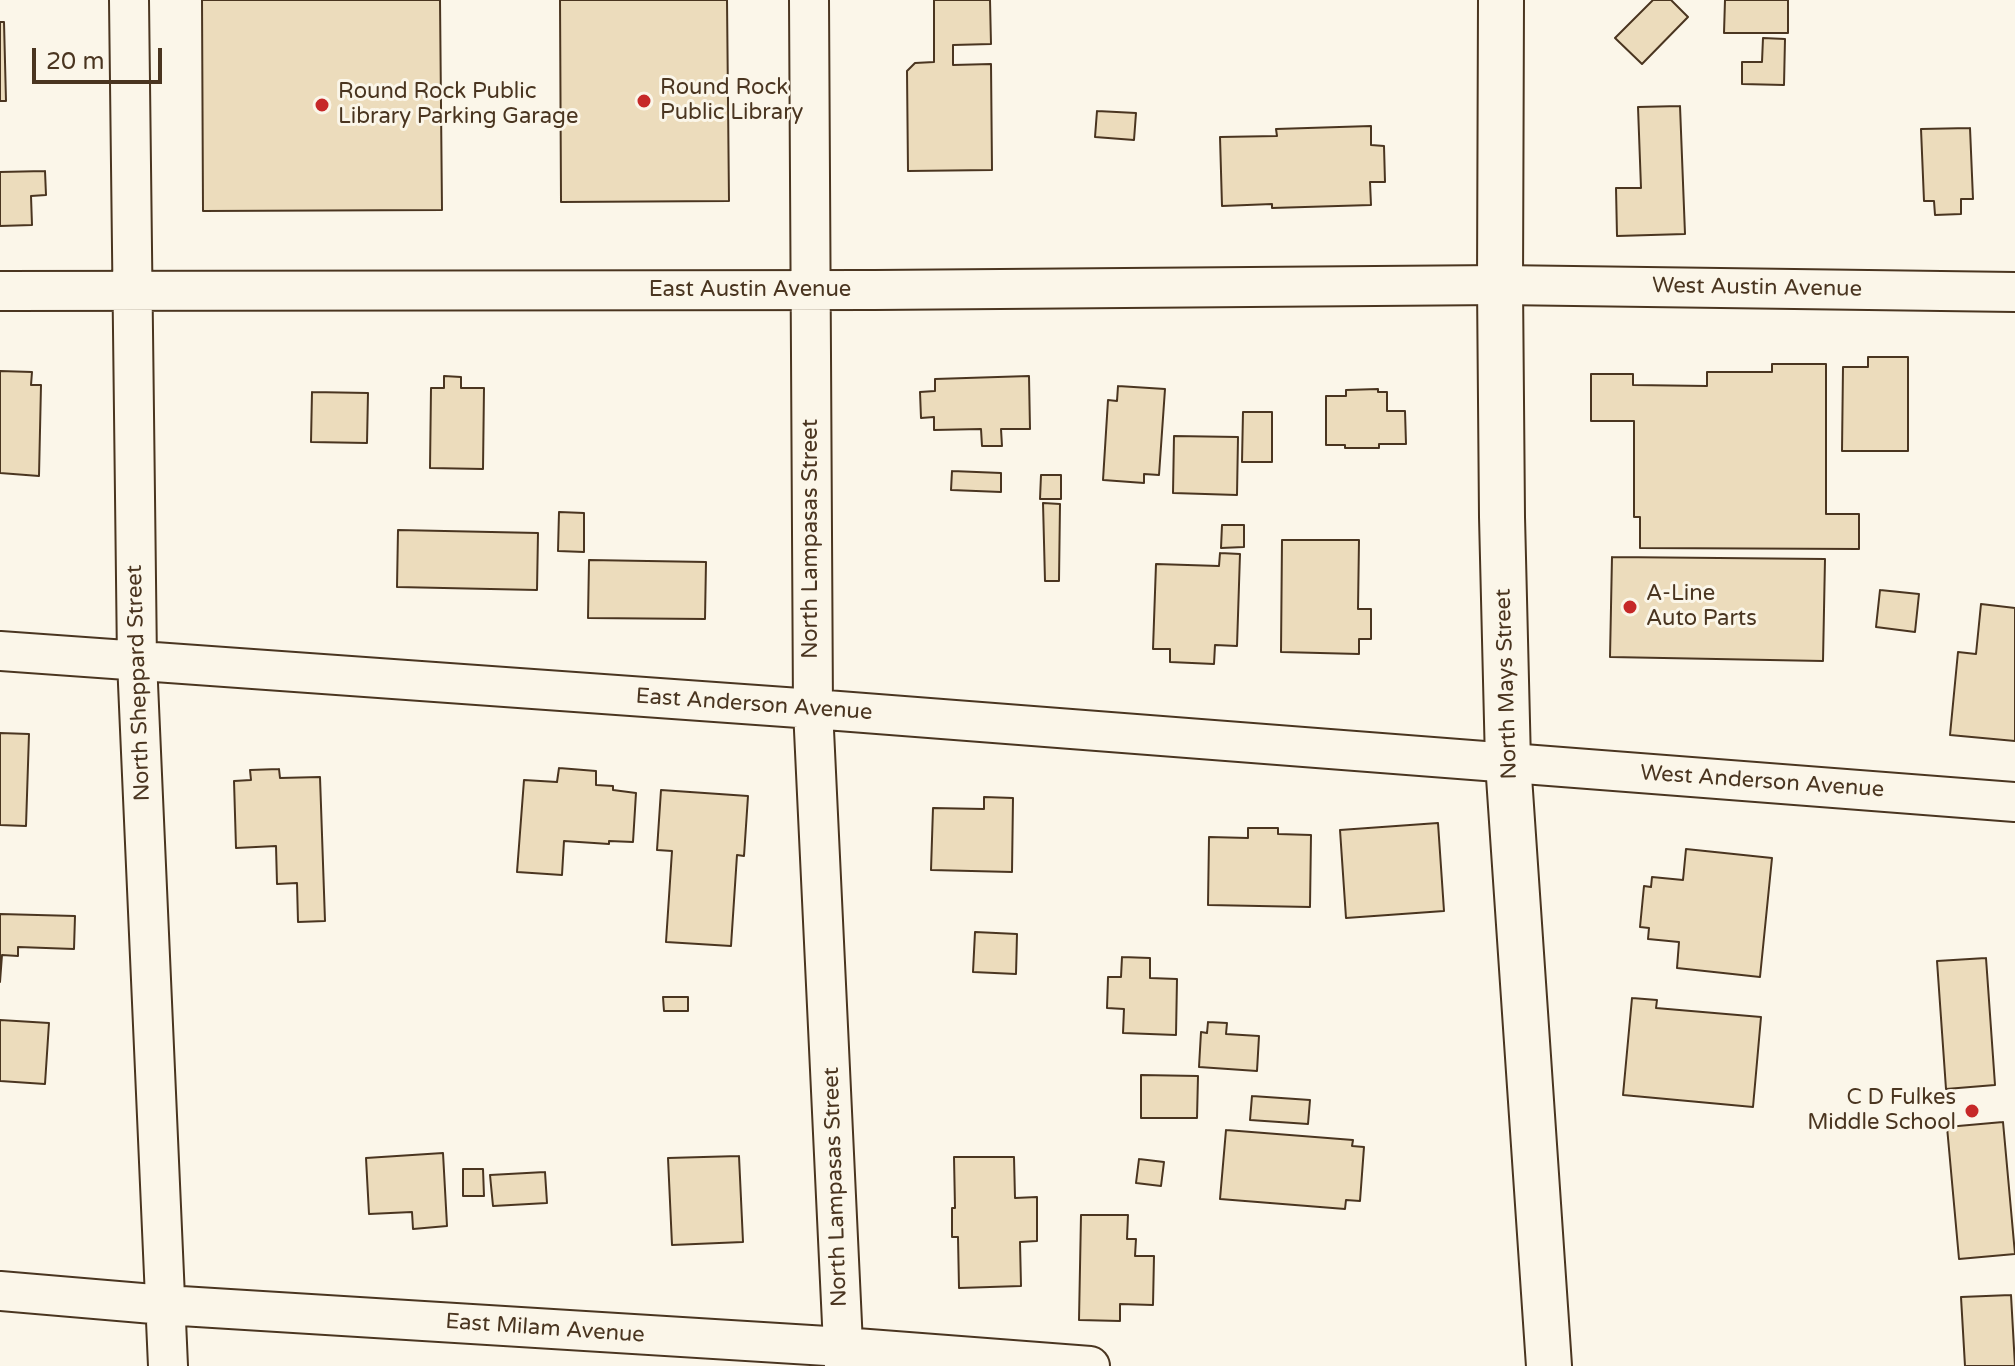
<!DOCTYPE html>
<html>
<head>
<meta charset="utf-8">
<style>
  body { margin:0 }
  #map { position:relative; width:2015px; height:1366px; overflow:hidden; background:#fbf6e9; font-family:"Varela Round",sans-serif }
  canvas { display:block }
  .scale { position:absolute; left:32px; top:48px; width:130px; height:36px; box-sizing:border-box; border:4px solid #4a3520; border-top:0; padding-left:10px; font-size:24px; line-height:28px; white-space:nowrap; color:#4a3520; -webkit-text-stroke:6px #fbf6e9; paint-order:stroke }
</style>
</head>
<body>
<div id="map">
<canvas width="2015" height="1366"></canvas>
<div class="scale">20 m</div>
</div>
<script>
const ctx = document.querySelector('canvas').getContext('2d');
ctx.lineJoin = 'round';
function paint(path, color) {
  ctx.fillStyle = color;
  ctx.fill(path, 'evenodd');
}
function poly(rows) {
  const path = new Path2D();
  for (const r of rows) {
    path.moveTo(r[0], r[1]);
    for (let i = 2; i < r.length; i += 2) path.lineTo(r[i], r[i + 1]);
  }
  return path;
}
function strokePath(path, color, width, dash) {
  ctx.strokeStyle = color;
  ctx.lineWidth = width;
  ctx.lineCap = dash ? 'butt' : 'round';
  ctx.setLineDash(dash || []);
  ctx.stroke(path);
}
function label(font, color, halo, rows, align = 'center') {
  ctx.font = font + ' "Varela Round",sans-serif';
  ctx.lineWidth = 6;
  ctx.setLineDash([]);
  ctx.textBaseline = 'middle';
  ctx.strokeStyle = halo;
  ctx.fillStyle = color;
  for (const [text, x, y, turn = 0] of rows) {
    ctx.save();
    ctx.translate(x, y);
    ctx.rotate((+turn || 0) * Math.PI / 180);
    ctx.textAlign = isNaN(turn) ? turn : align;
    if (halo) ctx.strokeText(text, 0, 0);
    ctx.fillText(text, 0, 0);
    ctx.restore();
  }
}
const building = poly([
  [202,0,440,0,442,210,203,211,202,0],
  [560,0,727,0,729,201,561,202,560,0],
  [934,0,990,0,991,44,953,45,953,65,991,64,992,170,908,171,907,71,915,63,934,62,934,0],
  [1653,0,1671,0,1688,17,1642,64,1615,38,1653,0],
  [1725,0,1788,0,1788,33,1724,33,1725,0],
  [0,22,4,22,6,101,0,101,0,22],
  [1763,38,1785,39,1784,85,1742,84,1742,62,1762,62,1763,38],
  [1680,106,1685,234,1617,236,1616,188,1641,188,1638,107,1680,106],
  [1097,111,1136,113,1134,140,1095,137,1097,111],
  [1371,126,1371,145,1384,146,1385,182,1370,182,1371,205,1272,208,1272,204,1222,206,1220,137,1277,136,1276,129,1371,126],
  [1970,128,1973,199,1961,199,1961,214,1935,215,1934,201,1924,201,1921,129,1970,128],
  [45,171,46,195,31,196,32,225,0,226,0,172,45,171],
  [1868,357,1908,357,1908,451,1842,451,1843,367,1868,367,1868,357],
  [1772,364,1826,364,1826,514,1859,514,1859,549,1640,548,1640,517,1634,517,1634,421,1591,421,1591,374,1633,374,1633,385,1707,386,1707,372,1772,372,1772,364],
  [0,371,32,372,31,385,41,385,39,476,0,473,0,371],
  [444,376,461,377,461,388,484,388,483,469,430,468,431,388,444,388,444,376],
  [1029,376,1030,429,1001,429,1002,446,982,446,981,429,934,430,934,417,921,418,920,392,935,391,935,379,1029,376],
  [1118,386,1165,389,1159,475,1144,474,1144,483,1103,480,1108,400,1117,401,1118,386],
  [1378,389,1378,392,1387,392,1387,411,1405,411,1406,444,1379,444,1379,448,1345,448,1345,445,1326,445,1326,396,1346,396,1346,390,1378,389],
  [312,392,368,393,367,443,311,442,312,392],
  [1243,412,1272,412,1272,462,1242,462,1243,412],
  [1174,436,1238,437,1237,495,1173,493,1174,436],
  [952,471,1001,473,1001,492,951,490,952,471],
  [1041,475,1061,475,1061,499,1040,499,1041,475],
  [1043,503,1060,504,1059,581,1045,581,1043,503],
  [559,512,584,513,584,552,558,551,559,512],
  [1222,525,1244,525,1244,547,1221,548,1222,525],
  [398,530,538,533,537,590,397,587,398,530],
  [1282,540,1359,540,1358,609,1371,609,1371,639,1359,639,1359,654,1281,652,1282,540],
  [1220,553,1240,554,1237,646,1215,645,1214,664,1170,662,1170,649,1153,649,1156,564,1219,566,1220,553],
  [1612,557,1825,559,1823,661,1610,657,1612,557],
  [589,560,706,562,705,619,588,618,589,560],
  [1880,590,1919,594,1915,632,1876,627,1880,590],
  [1981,604,2015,608,2015,741,1950,735,1958,652,1976,654,1981,604],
  [0,733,29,734,26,826,0,825,0,733],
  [559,768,596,771,596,785,613,786,613,790,636,793,633,842,609,841,609,844,564,841,562,875,517,872,524,780,557,782,559,768],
  [279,769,280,778,320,777,325,921,298,922,297,883,277,884,276,846,236,848,234,781,251,780,250,770,279,769],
  [661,790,748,796,744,856,737,855,731,946,666,942,672,851,657,850,661,790],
  [984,797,1013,798,1012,872,931,870,933,808,984,809,984,797],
  [1438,823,1444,911,1346,918,1340,830,1438,823],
  [1248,828,1278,828,1278,834,1311,835,1310,907,1208,905,1209,837,1248,838,1248,828],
  [1686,849,1772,858,1760,977,1677,968,1679,942,1648,939,1649,928,1640,927,1644,886,1651,887,1652,877,1683,880,1686,849],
  [0,914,75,916,74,949,18,947,18,956,2,955,0,982,0,914],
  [975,932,1017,934,1016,974,973,972,975,932],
  [1122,957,1150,958,1150,978,1177,979,1176,1035,1123,1033,1124,1009,1107,1008,1108,977,1121,977,1122,957],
  [1986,958,1995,1085,1946,1089,1937,961,1986,958],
  [663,997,688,997,688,1011,664,1011,663,997],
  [1632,998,1657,1000,1656,1008,1761,1017,1753,1107,1623,1095,1632,998],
  [0,1020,49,1023,45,1084,0,1081,0,1020],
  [1208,1022,1227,1023,1226,1034,1259,1036,1257,1071,1199,1067,1201,1032,1207,1033,1208,1022],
  [1141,1075,1198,1076,1197,1118,1141,1118,1141,1075],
  [1252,1096,1310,1100,1308,1124,1250,1120,1252,1096],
  [2003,1122,2015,1254,1959,1259,1947,1127,2003,1122],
  [1226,1130,1353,1140,1352,1146,1364,1147,1360,1201,1346,1200,1345,1209,1220,1199,1226,1130],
  [443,1153,447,1226,413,1229,412,1212,369,1214,366,1158,443,1153],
  [739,1156,743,1242,672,1245,668,1158,739,1156],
  [954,1157,1014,1157,1015,1198,1037,1197,1037,1241,1020,1242,1021,1286,959,1288,958,1237,952,1237,952,1208,955,1208,954,1157],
  [1139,1159,1164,1162,1161,1186,1136,1183,1139,1159],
  [463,1169,483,1169,484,1196,463,1196,463,1169],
  [545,1172,547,1203,493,1206,490,1175,545,1172],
  [1081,1215,1128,1215,1127,1239,1136,1239,1135,1256,1154,1256,1153,1305,1120,1304,1120,1321,1079,1320,1081,1215],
  [2011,1295,2015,1366,1965,1366,1961,1297,2011,1295]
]);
paint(building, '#ecdcbc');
strokePath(building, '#4a3520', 2);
const minor = poly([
  [129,0,137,661,168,1366],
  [809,0,813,709,844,1366],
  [0,291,875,290,1500,285,2015,292],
  [0,651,813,709,2015,802],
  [0,1291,165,1305,843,1347,1090,1366]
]);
const secondary = poly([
  [1501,0,1500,285,1502,517,1508,762,1549,1366]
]);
strokePath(minor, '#4a3520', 42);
strokePath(secondary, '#4a3520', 48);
strokePath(minor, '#fbf6e9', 38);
strokePath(secondary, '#fbf6e9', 44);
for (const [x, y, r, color] of [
  [644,101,8,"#c62828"],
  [322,105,8,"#c62828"],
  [1630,607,8,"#c62828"],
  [1972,1111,8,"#c62828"]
]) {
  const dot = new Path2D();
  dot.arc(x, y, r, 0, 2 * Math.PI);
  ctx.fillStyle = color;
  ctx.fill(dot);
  strokePath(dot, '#fbf6e9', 3);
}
label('22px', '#4a3520', '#fbf6e9', [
  ["Round Rock",660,88],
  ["Public Library",660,113],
  ["Round Rock Public",338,92],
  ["Library Parking Garage",338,117],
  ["A-Line",1646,594],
  ["Auto Parts",1646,619],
  ["C D Fulkes",1956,1098,"right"],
  ["Middle School",1956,1123,"right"]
], 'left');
label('22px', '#4a3520', '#fbf6e9', [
  ["West Austin Avenue",1757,288,1],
  ["East Austin Avenue",750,290],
  ["North Lampasas Street",811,539,-90],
  ["North Sheppard Street",139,683,-92],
  ["North Mays Street",1507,684,-92],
  ["East Anderson Avenue",754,705,4],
  ["West Anderson Avenue",1762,782,4],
  ["North Lampasas Street",836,1187,-92],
  ["East Milam Avenue",545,1329,4]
]);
</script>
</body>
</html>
